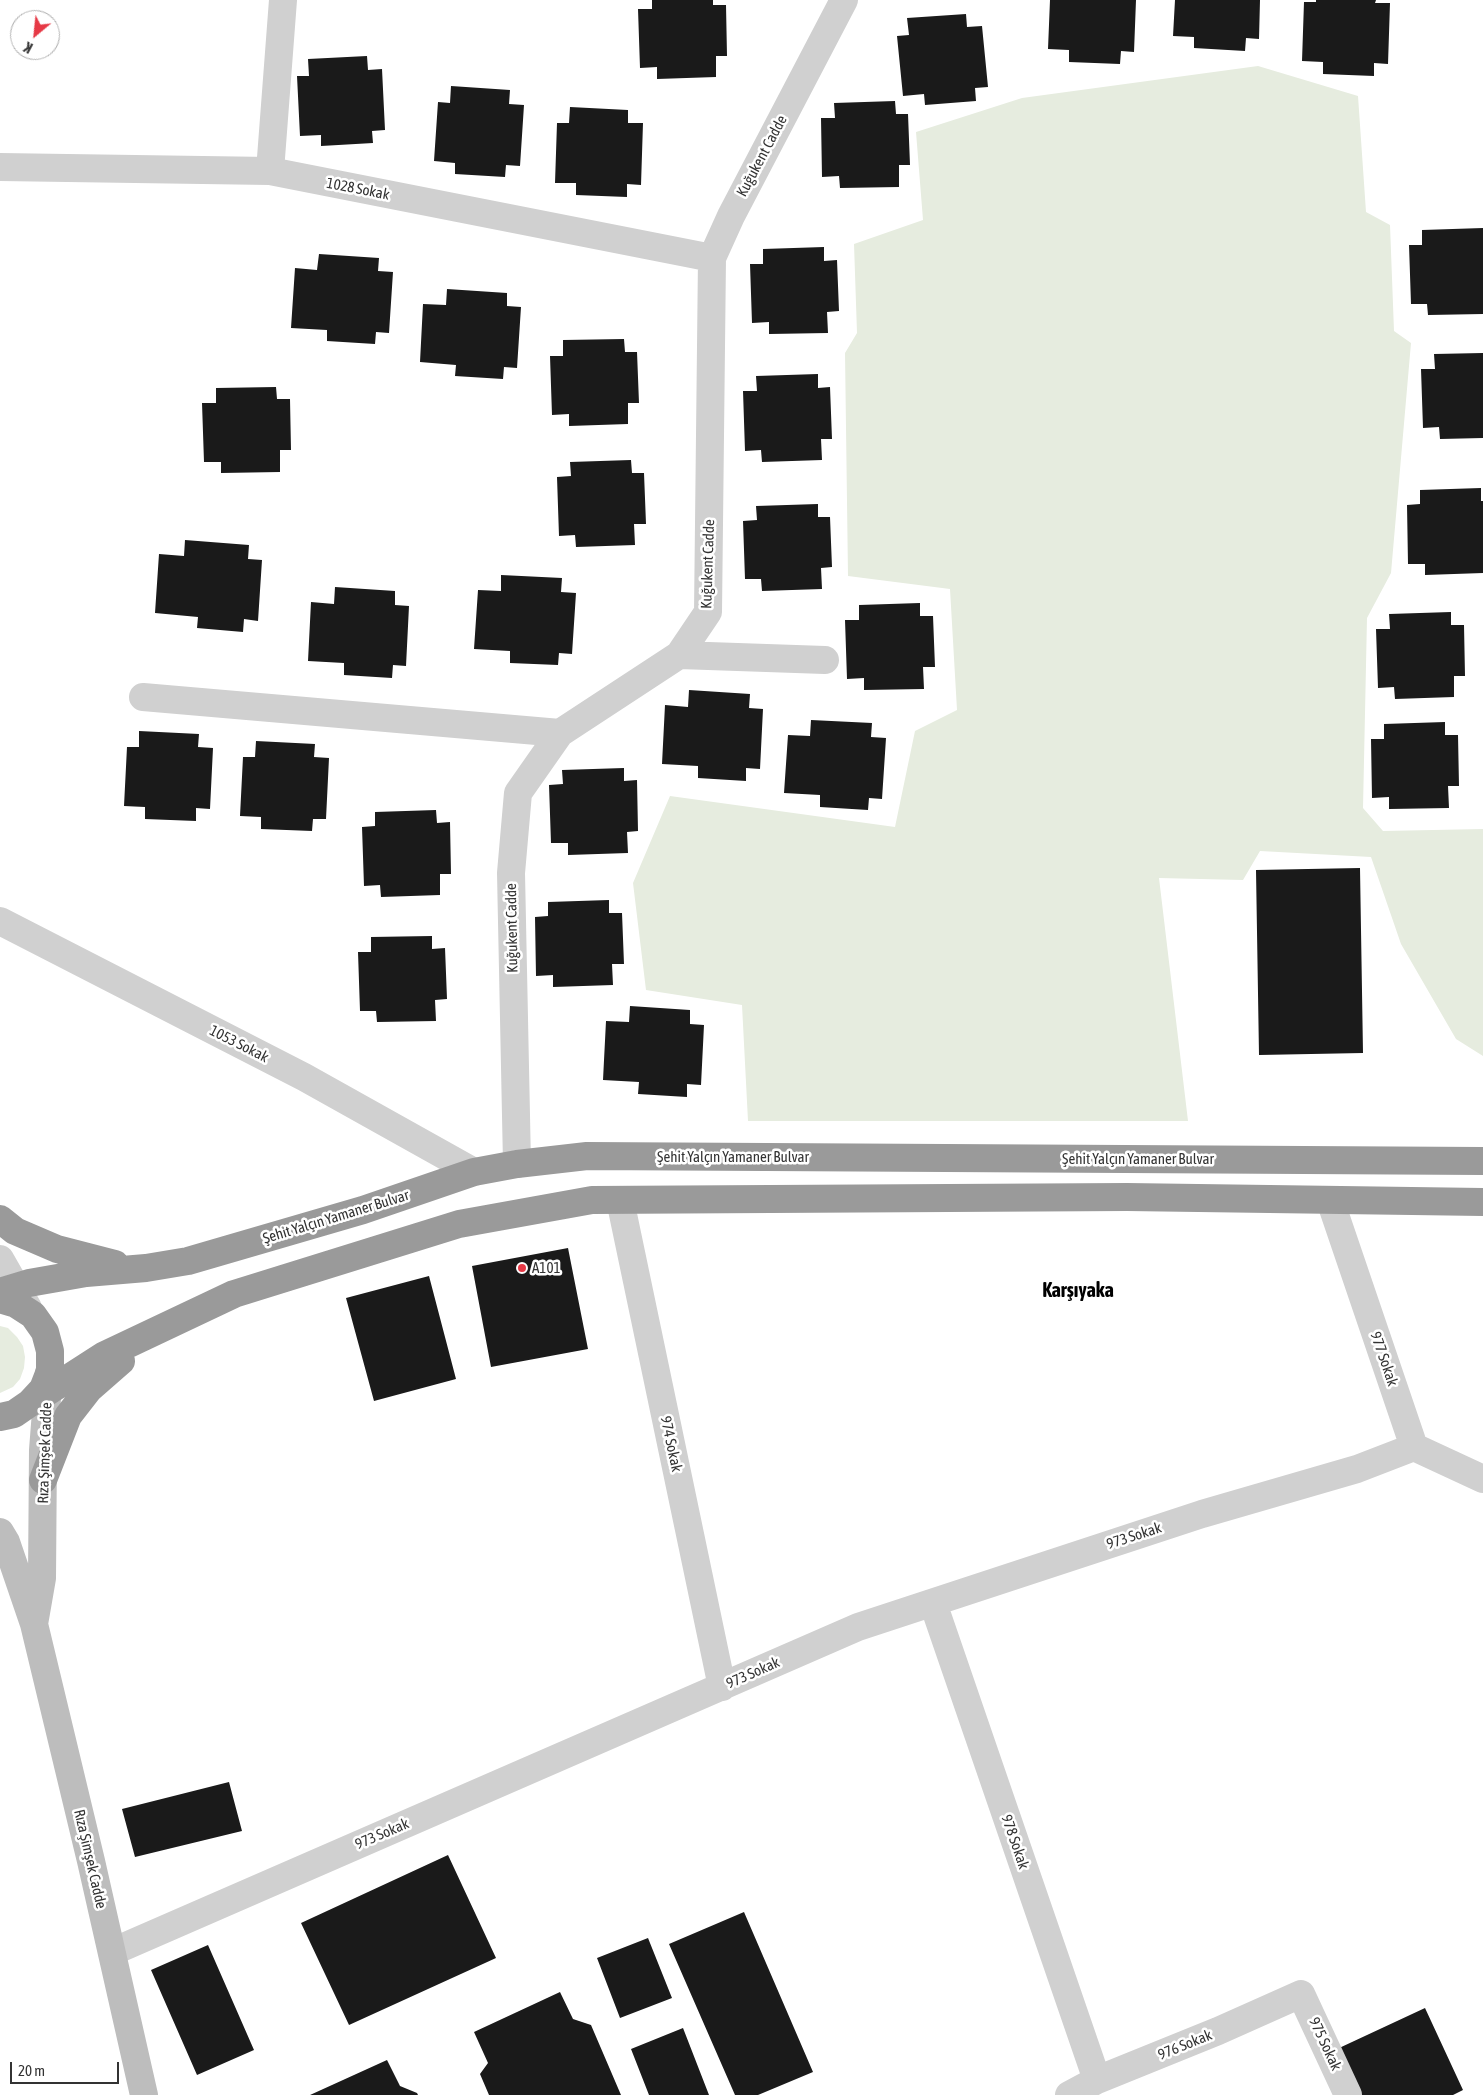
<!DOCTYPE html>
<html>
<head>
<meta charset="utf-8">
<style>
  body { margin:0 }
  #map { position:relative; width:1483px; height:2095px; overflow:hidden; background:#fff; font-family:"Asap Condensed",sans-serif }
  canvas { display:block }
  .north { position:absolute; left:10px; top:10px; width:50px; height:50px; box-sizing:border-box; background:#fff; border:1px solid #adadad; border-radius:50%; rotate:208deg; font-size:14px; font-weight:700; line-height:20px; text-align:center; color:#333 }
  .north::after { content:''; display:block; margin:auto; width:18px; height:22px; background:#e63946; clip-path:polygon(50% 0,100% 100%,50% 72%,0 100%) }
  .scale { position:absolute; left:10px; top:2062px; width:109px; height:22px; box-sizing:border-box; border:2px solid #333; border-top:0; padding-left:6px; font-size:15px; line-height:18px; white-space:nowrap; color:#333; -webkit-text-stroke:4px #fff; paint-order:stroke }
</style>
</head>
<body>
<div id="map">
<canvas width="1483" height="2095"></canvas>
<div class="north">K</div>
<div class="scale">20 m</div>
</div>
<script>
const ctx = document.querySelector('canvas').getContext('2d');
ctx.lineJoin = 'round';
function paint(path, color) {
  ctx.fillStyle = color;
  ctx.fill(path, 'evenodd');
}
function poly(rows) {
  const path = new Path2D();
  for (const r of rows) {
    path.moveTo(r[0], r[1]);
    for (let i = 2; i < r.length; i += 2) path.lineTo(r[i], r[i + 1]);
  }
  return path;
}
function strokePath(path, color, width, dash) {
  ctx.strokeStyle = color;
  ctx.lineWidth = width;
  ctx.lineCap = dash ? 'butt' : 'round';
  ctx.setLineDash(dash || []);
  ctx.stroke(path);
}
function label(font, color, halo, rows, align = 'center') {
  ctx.font = font + ' "Asap Condensed",sans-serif';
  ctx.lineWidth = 5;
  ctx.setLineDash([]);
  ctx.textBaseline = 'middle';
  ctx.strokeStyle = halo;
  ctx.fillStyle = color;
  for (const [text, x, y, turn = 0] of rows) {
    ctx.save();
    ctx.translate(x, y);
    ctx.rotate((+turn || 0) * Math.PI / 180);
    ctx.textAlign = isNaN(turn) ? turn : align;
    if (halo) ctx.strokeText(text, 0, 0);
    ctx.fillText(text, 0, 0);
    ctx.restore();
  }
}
paint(poly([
  [1258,66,1358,96,1366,212,1390,225,1394,331,1411,343,1391,573,1367,618,1363,808,1383,831,1483,829,1483,1056,1456,1039,1401,944,1371,857,1260,851,1243,880,1159,878,1188,1121,748,1121,742,1005,646,990,633,883,670,796,895,827,915,731,957,710,950,589,848,576,845,353,857,333,854,244,923,220,916,132,1022,98],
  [0,1326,8,1328,17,1337,23,1346,25,1357,24,1368,20,1379,13,1387,0,1393]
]), '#e6ecdf');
paint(poly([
  [652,0,713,0,713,5,726,5,727,56,716,56,716,77,657,79,657,67,640,68,638,9,652,9],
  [1050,0,1136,0,1134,52,1121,51,1120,64,1069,62,1069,50,1048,49],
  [1175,0,1260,0,1259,39,1246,38,1245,51,1194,48,1194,37,1173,36],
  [1316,0,1376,0,1375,3,1390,3,1388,64,1374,63,1374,76,1323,74,1323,62,1302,61,1304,2,1316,2],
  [966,14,967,27,982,26,988,87,975,88,976,101,925,105,924,94,903,96,897,36,909,35,907,18],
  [367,56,368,70,382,69,385,130,372,131,373,143,321,146,321,135,300,136,297,76,309,76,308,59],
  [451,86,510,90,509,104,524,105,520,166,506,165,505,177,455,174,455,163,434,161,438,102,450,103],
  [895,101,896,114,908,114,910,165,899,165,899,187,840,188,839,176,822,177,821,118,835,118,834,103],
  [570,107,628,110,628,123,643,123,641,185,627,184,627,197,576,195,576,183,555,183,557,123,569,123],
  [1483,228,1483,314,1428,315,1427,304,1411,304,1409,245,1422,245,1422,230],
  [824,247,824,261,837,260,839,311,827,312,828,333,769,334,769,322,752,323,750,264,763,264,763,249],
  [319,254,379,258,378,271,393,272,389,333,376,332,375,344,327,341,327,330,291,328,295,268,317,270],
  [447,289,507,293,507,306,521,307,517,368,504,367,503,379,455,376,456,365,420,362,423,304,446,305],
  [624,339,625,352,637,352,639,403,628,403,628,424,569,426,569,414,552,415,550,356,563,356,563,340],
  [1483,353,1483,438,1440,439,1439,427,1423,428,1421,369,1435,369,1434,354],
  [818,374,818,388,830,387,832,439,821,439,822,460,762,462,761,450,745,451,743,391,757,391,756,376],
  [276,387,277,399,290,399,291,450,280,450,280,472,221,473,221,462,204,462,202,403,216,403,216,388],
  [631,460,632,473,644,473,646,524,634,524,635,545,576,547,575,535,559,536,557,477,571,476,570,462],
  [1481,488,1481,501,1483,501,1483,573,1425,575,1425,564,1408,564,1407,505,1420,504,1420,490],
  [818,504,818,517,830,517,832,567,821,568,822,589,762,591,761,579,745,579,743,521,757,520,756,506],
  [185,540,249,545,248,559,262,560,258,621,244,619,243,632,197,628,198,617,155,613,159,554,184,556],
  [501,575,562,578,561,592,576,593,572,654,559,653,558,665,510,663,510,651,474,649,478,590,501,591],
  [335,587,395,591,395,605,409,606,406,666,393,665,392,678,344,675,344,663,308,661,311,602,334,604],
  [920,603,920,616,933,616,935,667,923,667,924,689,864,690,864,678,847,679,845,620,859,620,859,605],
  [1451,612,1451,625,1464,625,1465,676,1454,676,1454,697,1395,699,1394,687,1378,688,1376,629,1390,629,1389,614],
  [689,690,750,694,749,708,763,709,760,769,746,768,746,781,698,778,698,766,662,764,665,705,688,707],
  [811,720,872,723,871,737,886,738,882,799,869,798,868,810,820,807,820,795,784,793,788,735,810,736],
  [1445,722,1445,735,1458,735,1459,786,1448,786,1449,808,1389,809,1389,797,1372,798,1371,739,1384,739,1384,724],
  [139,731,199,734,198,747,213,748,210,809,196,808,196,821,145,819,145,807,124,806,127,747,139,747],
  [256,741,315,744,314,757,329,758,326,819,313,819,312,831,261,829,261,817,240,816,243,757,255,757],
  [624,768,624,781,637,780,638,831,627,832,628,853,568,855,568,843,551,843,549,785,563,784,562,770],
  [436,810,437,823,450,822,451,874,440,874,440,895,381,897,380,885,364,886,362,827,375,826,375,812],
  [1360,868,1363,1053,1259,1055,1256,870],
  [609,900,609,913,622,913,624,964,612,964,613,985,553,987,553,975,536,976,535,917,548,916,548,902],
  [432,936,432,949,445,948,447,999,435,1000,436,1021,377,1022,376,1011,360,1011,358,952,371,952,371,937],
  [630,1006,690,1010,690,1024,704,1025,701,1085,687,1084,687,1097,638,1094,639,1082,603,1080,606,1021,629,1022],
  [568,1248,588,1349,491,1367,472,1266],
  [429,1276,456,1379,374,1401,346,1298],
  [229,1782,242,1831,135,1857,122,1809],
  [448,1855,496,1958,349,2025,301,1923],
  [744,1912,813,2072,758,2095,735,2095,669,1944],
  [648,1938,672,1998,620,2018,597,1958],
  [208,1945,254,2050,197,2075,151,1970],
  [560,1992,573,2019,591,2025,621,2095,489,2095,480,2074,488,2063,474,2032],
  [1425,2008,1463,2090,1453,2095,1359,2095,1337,2049],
  [683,2028,709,2095,649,2095,631,2049],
  [387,2060,400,2086,417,2093,418,2095,310,2095]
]), '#1a1a1a');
strokePath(poly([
  [0,167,270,171,712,258],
  [270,171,283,0],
  [679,655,825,660],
  [143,697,560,733],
  [0,921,304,1077,474,1172],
  [517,1164,511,873,518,793,560,733,679,655,708,612,712,258,731,216,844,0],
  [620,1200,722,1687],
  [1330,1200,1414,1447,1483,1479],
  [0,1259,28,1308],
  [933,1603,1097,2080],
  [112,1952,858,1627,1202,1514,1357,1469,1414,1447],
  [1069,2095,1097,2080,1218,2031,1301,1994,1348,2095]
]), '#d0d0d0', 28);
strokePath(poly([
  [0,1532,6,1542,34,1624,42,1578,43,1450,49,1373],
  [34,1624,91,1861,144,2095]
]), '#bdbdbd', 28);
strokePath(poly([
  [0,1219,15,1231,57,1249,115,1264],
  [0,1292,29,1283,86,1273,146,1268,188,1261,363,1210,474,1172,517,1164,587,1156,1483,1161],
  [0,1299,16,1304,33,1315,45,1332,50,1351,50,1371,43,1389,30,1403,14,1414,0,1417],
  [30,1403,103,1356,234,1294,459,1224,592,1200,1127,1197,1483,1202],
  [43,1480,68,1416,89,1389,121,1361]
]), '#9a9a9a', 28);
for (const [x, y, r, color] of [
  [522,1268,5,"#e63946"]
]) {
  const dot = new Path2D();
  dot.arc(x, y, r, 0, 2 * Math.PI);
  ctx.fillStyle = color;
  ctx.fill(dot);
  strokePath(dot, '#fff', 2);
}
label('15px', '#333', '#fff', [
  ["Kuğukent Cadde",762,156,-62],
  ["1028 Sokak",358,189,11],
  ["Kuğukent Cadde",708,564,-88],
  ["Kuğukent Cadde",512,928,-91],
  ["1053 Sokak",239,1044,27],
  ["Şehit Yalçın Yamaner Bulvar",733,1157],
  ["Şehit Yalçın Yamaner Bulvar",1138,1159],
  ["Şehit Yalçın Yamaner Bulvar",336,1217,-17],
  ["977 Sokak",1384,1359,71],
  ["974 Sokak",671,1444,78],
  ["Rıza Şimşek Cadde",45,1453,-88],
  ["973 Sokak",1134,1536,-18],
  ["973 Sokak",753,1673,-24],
  ["973 Sokak",382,1834,-23],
  ["978 Sokak",1015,1842,71],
  ["Rıza Şimşek Cadde",90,1859,77],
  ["975 Sokak",1325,2044,65],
  ["976 Sokak",1185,2045,-22]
]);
label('15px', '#333', '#fff', [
  ["A101",532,1268]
], 'left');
label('bold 20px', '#000', '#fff', [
  ["Karşıyaka",1078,1291]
]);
</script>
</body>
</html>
